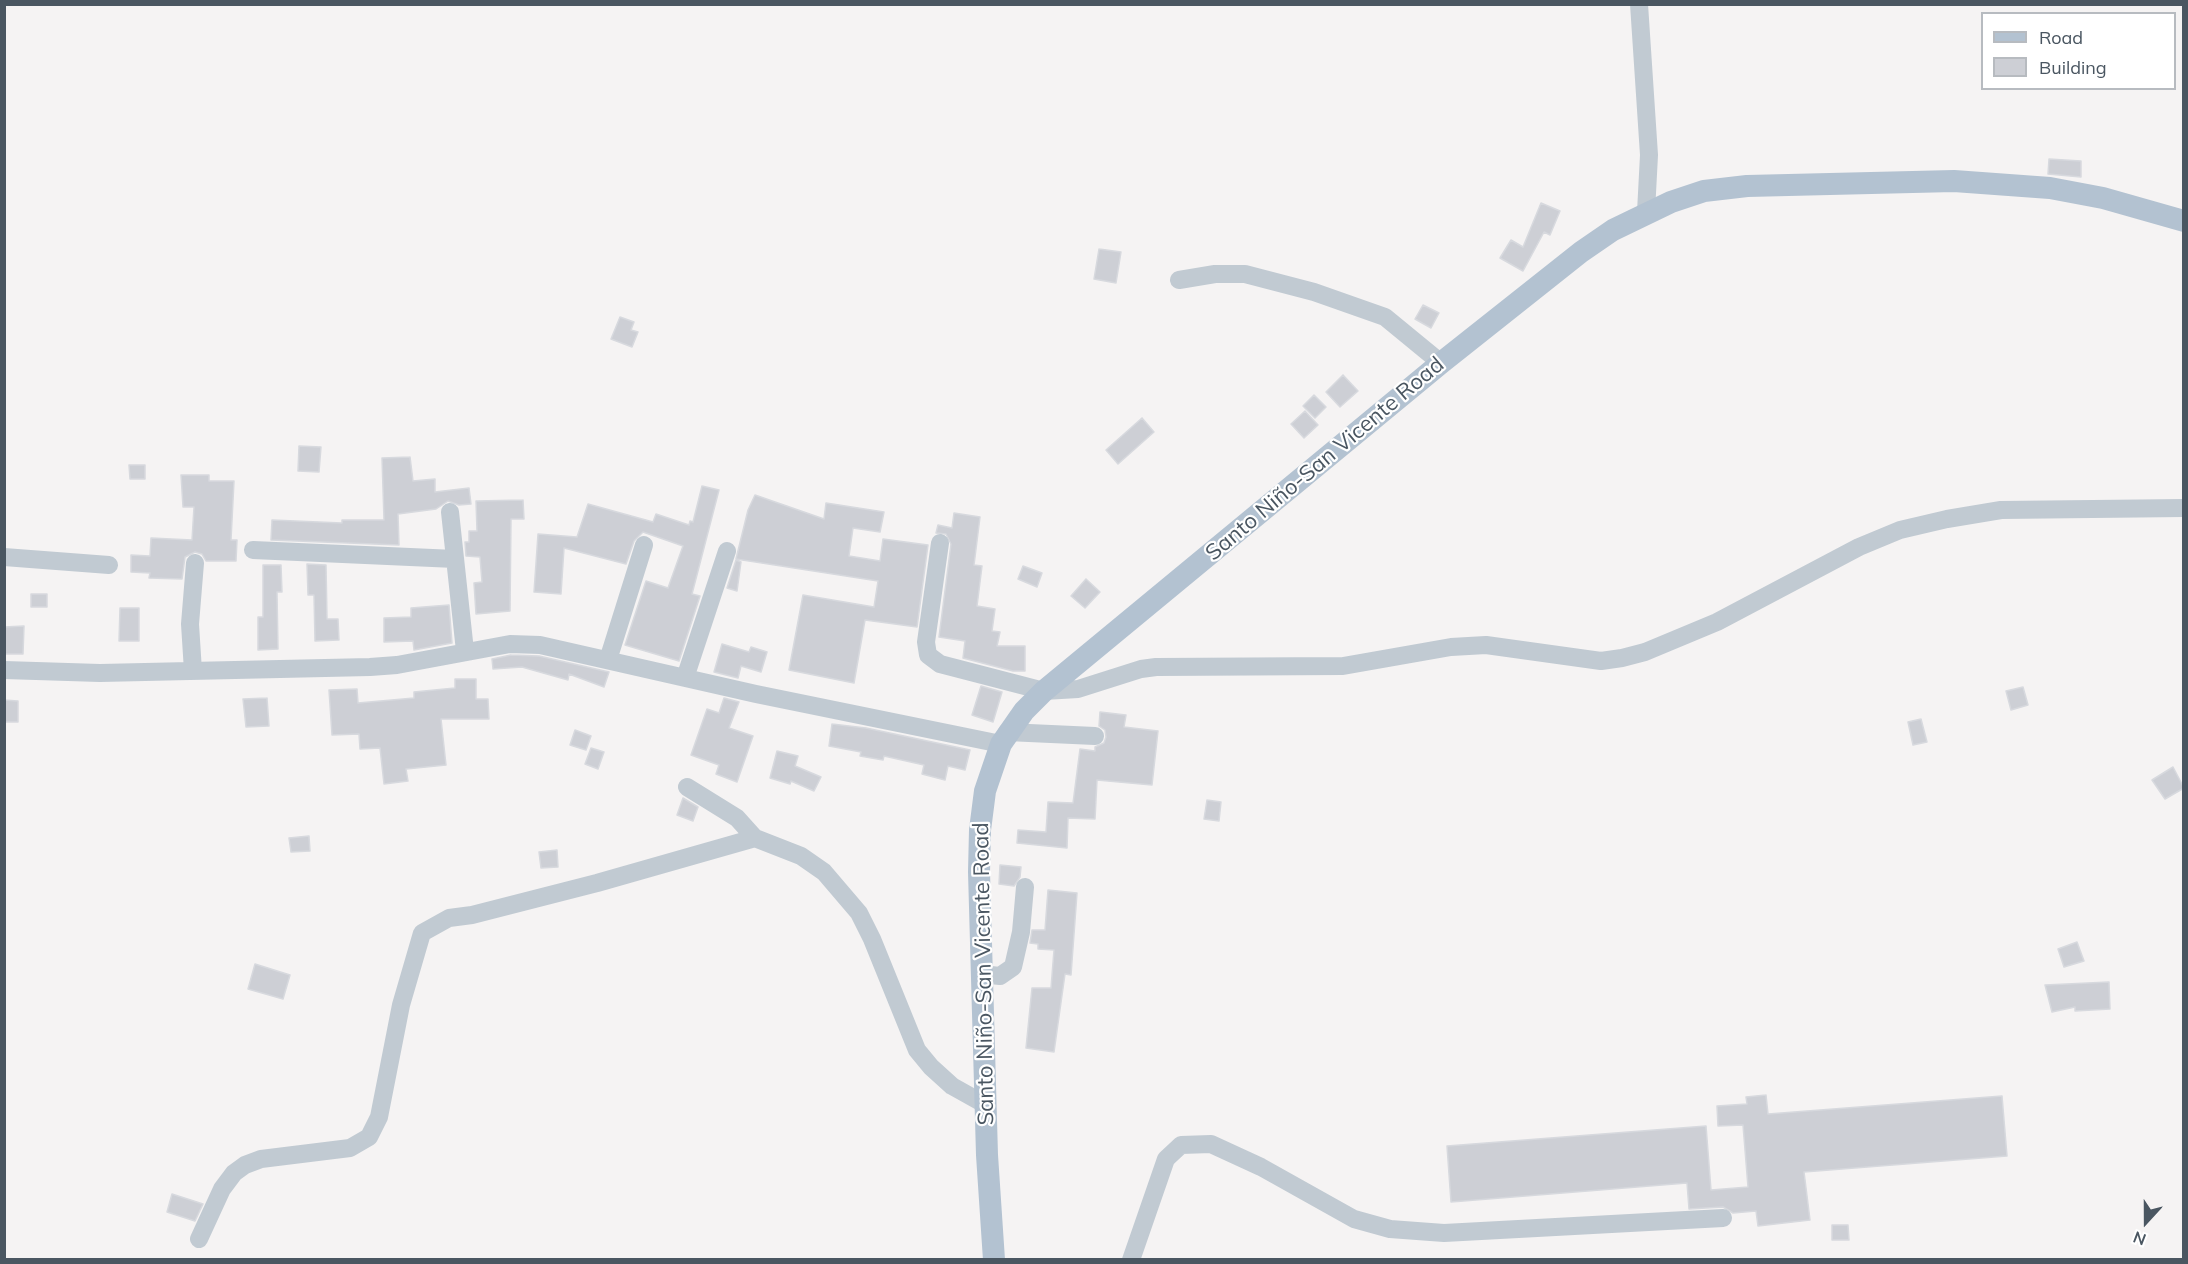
<!DOCTYPE html>
<html>
<head>
<meta charset="utf-8">
<style>
  body { margin:0 }
  #map { position:relative; width:2188px; height:1264px; overflow:hidden; background:#f5f3f3; font-family:Mulish,sans-serif }
  canvas { display:block }
  .frame { position:absolute; inset:0; border:6px solid #4a5661; pointer-events:none }
  .legend { position:absolute; left:1981px; top:12px; width:195px; height:78px; box-sizing:border-box; background:#fff; border:2px solid #b7bbc0; margin:0; padding:8px 10px; list-style:none; font-size:18px; color:#4a5661 }
  .legend li { display:flex; align-items:center; gap:12px; height:30px }
  .legend b { width:30px; border:2px solid #b7bbc0 }
  .north { position:absolute; left:2116px; top:1192px; width:60px; height:60px; -webkit-text-stroke:4px #fff; paint-order:stroke; rotate:201deg; font-size:16px; font-weight:700; line-height:24px; text-align:center; color:#4a5661 }
  .north::after { content:''; display:block; margin:auto; width:21px; height:27px; background:#4a5661; clip-path:polygon(50% 0,100% 100%,50% 72%,0 100%) }
</style>
</head>
<body>
<div id="map">
<canvas width="2188" height="1264"></canvas>
<div class="frame"></div>
<ul class="legend">
<li><b style="height:8px;background:#b3c2d1"></b>Road</li>
<li><b style="height:16px;background:#cdcfd5"></b>Building</li>
</ul>
<div class="north">N</div>
</div>
<script>
const ctx = document.querySelector('canvas').getContext('2d');
ctx.lineJoin = 'round';
function paint(path, color) {
  ctx.fillStyle = color;
  ctx.fill(path, 'evenodd');
}
function poly(rows) {
  const path = new Path2D();
  for (const r of rows) {
    path.moveTo(r[0], r[1]);
    for (let i = 2; i < r.length; i += 2) path.lineTo(r[i], r[i + 1]);
  }
  return path;
}
function strokePath(path, color, width, dash) {
  ctx.strokeStyle = color;
  ctx.lineWidth = width;
  ctx.lineCap = dash ? 'butt' : 'round';
  ctx.setLineDash(dash || []);
  ctx.stroke(path);
}
function label(font, color, halo, rows, align = 'center') {
  ctx.font = font + ' Mulish,sans-serif';
  ctx.lineWidth = 4.5;
  ctx.setLineDash([]);
  ctx.textBaseline = 'middle';
  ctx.strokeStyle = halo;
  ctx.fillStyle = color;
  for (const [text, x, y, turn = 0] of rows) {
    ctx.save();
    ctx.translate(x, y);
    ctx.rotate((+turn || 0) * Math.PI / 180);
    ctx.textAlign = isNaN(turn) ? turn : align;
    if (halo) ctx.strokeText(text, 0, 0);
    ctx.fillText(text, 0, 0);
    ctx.restore();
  }
}
const building = poly([
  [2049,159,2081,161,2081,177,2048,174,2049,159],
  [1541,203,1560,211,1550,235,1544,232,1523,271,1500,258,1511,240,1523,247,1541,203],
  [1099,249,1121,252,1116,283,1094,279,1099,249],
  [1423,305,1439,313,1431,328,1415,319,1423,305],
  [620,317,634,322,631,330,638,332,632,347,611,339,620,317],
  [1343,375,1358,391,1340,407,1326,392,1343,375],
  [1314,395,1326,407,1315,418,1303,406,1314,395],
  [1305,411,1318,425,1304,438,1291,424,1305,411],
  [1142,418,1154,432,1118,464,1106,450,1142,418],
  [299,446,321,447,319,472,298,471,299,446],
  [410,457,413,481,435,479,435,492,469,488,471,504,459,505,448,501,436,509,398,514,399,545,271,540,272,520,342,523,342,520,384,520,382,458,410,457],
  [129,465,145,465,145,479,130,479,129,465],
  [181,475,209,475,209,481,234,481,231,540,237,540,236,561,206,561,202,554,195,552,185,557,182,579,149,578,150,573,131,572,131,555,150,556,151,538,192,540,194,507,183,507,181,475],
  [702,486,719,490,692,594,700,596,679,661,625,645,646,581,668,588,683,546,643,532,634,541,626,564,564,548,561,594,534,592,538,534,577,537,588,504,653,522,656,514,689,525,690,521,693,522,702,486],
  [755,495,824,519,826,503,884,512,880,532,853,528,849,556,880,561,883,539,928,545,917,627,865,620,854,683,789,670,803,595,874,607,878,581,736,559,748,510,755,495],
  [523,500,524,519,511,519,510,611,476,614,474,583,482,582,480,557,466,556,465,542,469,542,469,531,477,531,476,501,523,500],
  [954,513,980,517,974,565,982,566,977,606,995,609,992,631,1000,632,997,646,1025,646,1025,671,1013,671,963,658,965,641,939,637,951,544,946,534,936,533,938,525,952,528,954,513],
  [736,560,741,562,737,591,727,588,736,560],
  [307,564,326,565,327,619,338,619,339,640,315,641,314,595,308,595,307,564],
  [263,565,281,565,282,592,277,592,278,649,258,650,258,617,263,617,263,565],
  [1023,566,1042,573,1037,587,1018,579,1023,566],
  [1086,579,1100,592,1085,608,1071,596,1086,579],
  [31,594,47,594,47,607,31,607,31,594],
  [449,605,452,643,414,650,413,641,384,642,384,618,411,617,411,608,449,605],
  [120,608,139,608,139,641,119,641,120,608],
  [24,626,23,654,4,654,4,627,24,626],
  [722,644,749,652,751,647,767,652,761,672,741,666,738,678,714,672,722,644],
  [511,655,539,656,609,672,604,687,569,674,568,680,522,667,493,669,492,659,511,655],
  [455,679,476,679,476,699,488,699,489,719,441,719,446,765,406,769,408,781,384,784,380,748,360,749,359,734,332,735,329,690,357,689,358,703,414,698,414,692,455,688,455,679],
  [981,686,1002,692,993,722,972,715,981,686],
  [2023,687,2028,705,2011,710,2006,691,2023,687],
  [267,698,269,726,246,727,243,699,267,698],
  [724,698,739,702,729,728,753,736,737,782,716,774,719,765,691,755,707,709,719,713,724,698],
  [4,700,18,701,18,722,4,722,4,700],
  [1100,712,1126,715,1124,727,1158,731,1152,785,1097,780,1095,819,1068,818,1067,848,1017,843,1018,830,1046,832,1048,802,1073,803,1080,749,1095,751,1095,747,1104,743,1106,737,1105,730,1099,726,1100,712],
  [1921,719,1927,742,1913,745,1908,722,1921,719],
  [832,724,866,728,970,750,965,770,948,766,945,780,922,774,924,765,884,756,883,760,860,756,861,752,829,746,832,724],
  [575,730,591,736,586,750,570,745,575,730],
  [591,748,604,752,598,769,585,764,591,748],
  [777,751,798,756,795,766,821,777,814,791,791,781,790,784,770,778,777,751],
  [2173,767,2184,788,2165,799,2152,780,2173,767],
  [683,798,698,807,693,821,677,815,683,798],
  [1207,800,1221,802,1219,821,1204,819,1207,800],
  [309,836,310,851,291,852,289,838,309,836],
  [557,850,558,867,541,868,539,852,557,850],
  [1000,865,1021,867,1020,877,1014,886,999,884,1000,865],
  [1048,890,1077,893,1071,975,1065,974,1054,1052,1026,1048,1032,988,1051,988,1054,950,1038,949,1038,944,1030,943,1032,930,1045,930,1048,890],
  [2077,942,2084,961,2064,967,2058,949,2077,942],
  [255,964,290,975,283,999,248,989,255,964],
  [2109,982,2110,1009,2075,1011,2075,1007,2052,1012,2045,985,2109,982],
  [1766,1095,1768,1114,2002,1096,2007,1156,1804,1172,1810,1220,1758,1226,1756,1211,1733,1213,1723,1207,1689,1209,1687,1183,1451,1202,1447,1146,1706,1126,1711,1190,1748,1187,1743,1125,1718,1126,1717,1106,1747,1104,1746,1097,1766,1095],
  [172,1194,203,1204,195,1221,167,1212,172,1194],
  [1832,1225,1848,1225,1849,1240,1832,1240,1832,1225]
]);
paint(building, '#cdcfd5');
strokePath(building, '#d7d9de', 1.5);
strokePath(poly([
  [1639,4,1649,155,1646,212],
  [1179,280,1215,274,1245,274,1314,292,1385,317,1441,363],
  [450,512,465,651],
  [940,543,926,642,928,655,940,664,1044,691,1078,689,1141,669,1156,667,1343,666,1451,647,1486,645,1601,661,1622,658,1645,652,1717,622,1859,547,1900,530,1947,519,2001,510,2184,508],
  [253,550,455,559],
  [4,557,109,565],
  [608,660,644,545],
  [4,670,100,673,370,667,397,665,510,644,540,645,756,694,1001,744],
  [193,671,190,624,195,563],
  [685,678,727,551],
  [1007,732,1095,736],
  [687,787,737,818,755,838,801,856,824,872,859,913,872,939,917,1050,931,1067,952,1086,986,1105],
  [981,974,1000,976,1013,967,1021,932,1025,887],
  [199,1239,222,1189,234,1173,245,1165,261,1159,350,1148,369,1137,379,1117,401,1005,422,933,449,918,472,915,597,883,755,838],
  [1131,1260,1166,1159,1181,1145,1211,1144,1261,1167,1354,1219,1390,1229,1444,1233,1723,1218]
]), '#c1cad2', 18);
strokePath(poly([
  [994,1260,987,1155,979,872,980,830,985,791,1001,744,1024,711,1044,691,1441,363,1581,252,1613,230,1671,202,1704,191,1747,186,1954,181,2050,188,2103,198,2184,221]
]), '#b3c2d1', 22);
label('22px', '#4a5661', '#fff', [
  ["Santo Niño-San Vicente Road",1325,459,-40],
  ["Santo Niño-San Vicente Road",984,974,-91]
]);
</script>
</body>
</html>
